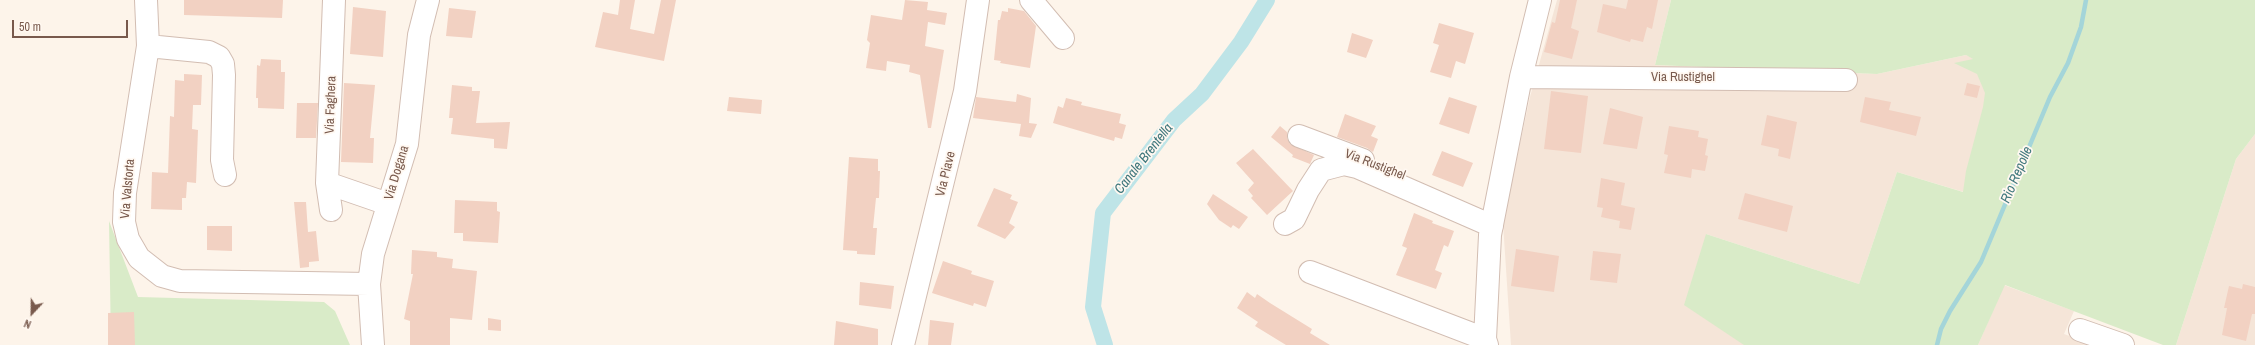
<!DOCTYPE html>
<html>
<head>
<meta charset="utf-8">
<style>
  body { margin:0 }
  #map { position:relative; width:2255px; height:345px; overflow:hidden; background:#fdf4ea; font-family:"Archivo Narrow",sans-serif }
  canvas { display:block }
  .north { position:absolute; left:12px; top:293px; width:40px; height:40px; -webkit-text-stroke:3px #fff8f1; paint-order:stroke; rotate:202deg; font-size:11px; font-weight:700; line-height:16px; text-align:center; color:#78594c }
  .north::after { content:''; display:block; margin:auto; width:14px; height:18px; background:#78594c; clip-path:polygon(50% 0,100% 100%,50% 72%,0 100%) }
  .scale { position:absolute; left:12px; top:20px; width:116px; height:18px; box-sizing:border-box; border:2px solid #78594c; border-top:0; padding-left:5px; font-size:12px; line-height:14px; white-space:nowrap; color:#78594c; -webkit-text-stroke:3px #fff8f1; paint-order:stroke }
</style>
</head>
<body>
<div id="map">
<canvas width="2255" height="345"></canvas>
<div class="north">N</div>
<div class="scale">50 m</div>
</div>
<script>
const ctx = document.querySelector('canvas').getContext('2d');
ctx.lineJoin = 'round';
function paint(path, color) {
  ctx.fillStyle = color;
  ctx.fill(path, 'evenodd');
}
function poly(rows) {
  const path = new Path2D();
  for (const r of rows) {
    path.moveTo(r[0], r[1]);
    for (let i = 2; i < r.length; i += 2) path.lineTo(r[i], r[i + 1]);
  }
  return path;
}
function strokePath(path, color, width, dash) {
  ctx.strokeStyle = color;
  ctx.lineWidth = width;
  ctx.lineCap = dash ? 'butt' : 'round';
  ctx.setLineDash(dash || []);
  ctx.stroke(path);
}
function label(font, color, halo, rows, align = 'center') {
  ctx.font = font + ' "Archivo Narrow",sans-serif';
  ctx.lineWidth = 3.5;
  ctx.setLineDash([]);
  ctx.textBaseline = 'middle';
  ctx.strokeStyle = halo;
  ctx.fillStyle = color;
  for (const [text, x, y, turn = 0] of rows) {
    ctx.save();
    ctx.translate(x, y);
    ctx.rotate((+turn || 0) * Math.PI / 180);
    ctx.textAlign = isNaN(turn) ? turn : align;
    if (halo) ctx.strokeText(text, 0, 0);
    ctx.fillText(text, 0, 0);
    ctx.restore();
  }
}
paint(poly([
  [1557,0,1671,0,1655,65,1877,74,1966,55,2016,79,1967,193,1897,172,1859,284,1706,234,1746,345,1511,345,1503,223,1530,97],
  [2255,134,2255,345,2176,345,2236,159],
  [2004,285,2074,311,2064,334,2095,345,1978,345]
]), '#f5e5d8');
paint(poly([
  [1671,0,2255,0,2255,134,2236,159,2176,345,2163,345,2005,285,1978,345,1744,345,1684,305,1706,234,1859,284,1897,172,1963,192,1966,171,1983,107,1985,93,1977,74,1954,63,1973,59,1966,55,1877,74,1655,65],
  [109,221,138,297,324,302,335,311,350,345,111,345]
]), '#d9ebc8');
strokePath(poly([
  [1937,345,1941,329,1950,311,1981,262,2050,97,2068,63,2081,27,2086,0]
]), '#a4d5d9', 4.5);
strokePath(poly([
  [1105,345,1093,307,1103,213,1174,120,1202,94,1241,42,1267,0]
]), '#bee4e7', 16);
paint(poly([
  [184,0,283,0,282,18,184,15],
  [620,0,635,0,630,29,654,34,661,0,676,0,664,61,595,47,603,12,618,15],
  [905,0,928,2,927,10,947,13,945,25,928,22,925,46,944,50,931,128,928,128,920,75,909,72,910,65,887,61,886,71,866,68,870,43,867,40,871,15,902,20],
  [1560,0,1577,0,1571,28,1579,31,1572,59,1544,52,1552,22,1555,23],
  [1628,0,1658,0,1652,29,1647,27,1643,42,1631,39,1630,42,1597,32,1603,4,1626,9],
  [353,7,386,11,383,57,350,54],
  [449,8,476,11,472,38,446,36],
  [1008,8,1024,11,1036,26,1030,68,1000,63,1001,61,994,60,998,20,1000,20,1002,11,1008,12],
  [1439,23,1474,33,1465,64,1456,61,1451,78,1430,72,1439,45,1433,43],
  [1352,33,1373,40,1366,58,1347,52],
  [261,59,281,60,281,72,285,72,284,109,258,108,258,98,256,98,257,65,260,66],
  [184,74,202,75,201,105,193,105,192,129,198,130,196,183,187,182,186,198,182,198,182,210,151,209,152,172,168,173,170,116,174,117,175,80,184,81],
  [344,83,375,85,370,138,374,138,373,163,341,162],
  [1967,83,1980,86,1977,98,1964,95],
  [452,85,472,87,472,91,480,91,476,123,510,122,507,149,494,148,494,139,451,134,453,118,449,118],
  [1551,91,1588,96,1581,153,1544,149],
  [1017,94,1031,98,1029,123,1037,124,1031,138,1019,136,1021,124,973,118,976,97,1016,102],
  [729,97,762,100,761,114,727,111],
  [1449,97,1477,106,1469,134,1439,124],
  [1865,97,1891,102,1889,110,1921,117,1916,136,1860,122],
  [1066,98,1082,102,1081,105,1121,114,1119,123,1126,125,1122,139,1115,137,1114,141,1053,123,1058,106,1063,108],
  [297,103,318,103,316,138,296,138],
  [1610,108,1643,117,1637,149,1603,144],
  [1345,114,1376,126,1371,136,1378,139,1373,152,1367,148,1337,137],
  [1767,115,1797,122,1790,159,1778,156,1779,149,1761,145],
  [1280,126,1287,132,1287,138,1290,144,1314,155,1310,164,1292,157,1293,155,1271,137],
  [1669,126,1699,131,1698,137,1708,139,1705,155,1708,156,1705,171,1692,169,1691,178,1664,173,1668,155,1664,154],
  [1253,149,1293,191,1267,215,1251,198,1253,196,1248,190,1254,183,1236,163],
  [1442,151,1473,163,1463,187,1432,175],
  [849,157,878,159,878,171,880,171,879,198,876,198,873,228,877,228,875,255,857,254,857,251,843,250],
  [1601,178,1625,183,1621,205,1635,208,1631,230,1619,228,1620,221,1601,217,1603,208,1597,207],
  [994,188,1012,195,1010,199,1018,202,1009,223,1015,227,1005,239,977,226],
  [1745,193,1793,206,1787,232,1738,219],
  [1213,194,1248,217,1239,229,1233,225,1231,228,1219,220,1207,204],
  [455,200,497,202,497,211,500,212,498,243,463,241,463,233,454,233],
  [294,202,306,202,308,232,316,231,319,261,309,262,309,267,300,268],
  [1414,213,1433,221,1432,223,1454,231,1448,247,1444,245,1435,270,1442,273,1436,289,1396,275,1407,248,1402,246],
  [207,226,232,226,232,251,207,250],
  [1516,249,1559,256,1554,292,1511,286],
  [412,250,437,252,437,257,453,259,452,268,477,271,472,320,450,318,450,345,410,345,410,321,404,319,413,274,411,274],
  [1593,251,1621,254,1617,283,1590,280],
  [943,261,972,271,971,274,994,281,986,307,974,303,973,306,932,293],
  [860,282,894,286,891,309,859,305],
  [2243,284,2255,287,2255,314,2252,314,2246,341,2222,335,2227,308,2224,308,2229,286,2242,289],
  [1247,292,1255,298,1257,294,1270,303,1312,329,1310,333,1330,345,1286,345,1255,326,1258,322,1237,308],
  [134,312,135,345,108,345,108,313],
  [488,318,501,320,501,331,488,330],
  [930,320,954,323,951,345,928,345],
  [836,321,878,329,878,345,834,345]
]), '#f2d1c2');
const minor = poly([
  [146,0,148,46,125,193,124,222,128,239,139,258,162,276,180,281,369,284],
  [1031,0,1063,38],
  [148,46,209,52,219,57,223,64,224,75,222,160,225,175],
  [1521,77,1846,80],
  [1299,136,1363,160],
  [327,183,388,204],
  [331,210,327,183,334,0],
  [1285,224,1294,219,1308,190,1321,170,1344,164,1357,167,1492,226],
  [1310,272,1485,339],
  [2080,330,2123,345],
  [373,345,369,284,373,254,407,144,419,35,428,0],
  [903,345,965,91,978,0],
  [1487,345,1485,339,1490,235,1521,77,1540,0]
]);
strokePath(minor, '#d2bdb2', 24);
strokePath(minor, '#fff', 22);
label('13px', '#78594c', '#fff8f1', [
  ["Via Rustighel",1683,78],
  ["Via Faghera",331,105,-88],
  ["Via Rustighel",1375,165,21],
  ["Via Dogana",397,173,-73],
  ["Via Piave",946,174,-76],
  ["Via Valstorta",128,189,-85]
]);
label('italic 14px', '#40787d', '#fff8f1', [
  ["Canale Brentella",1144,159,-52],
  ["Rio Repolle",2017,175,-67]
]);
</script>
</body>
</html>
